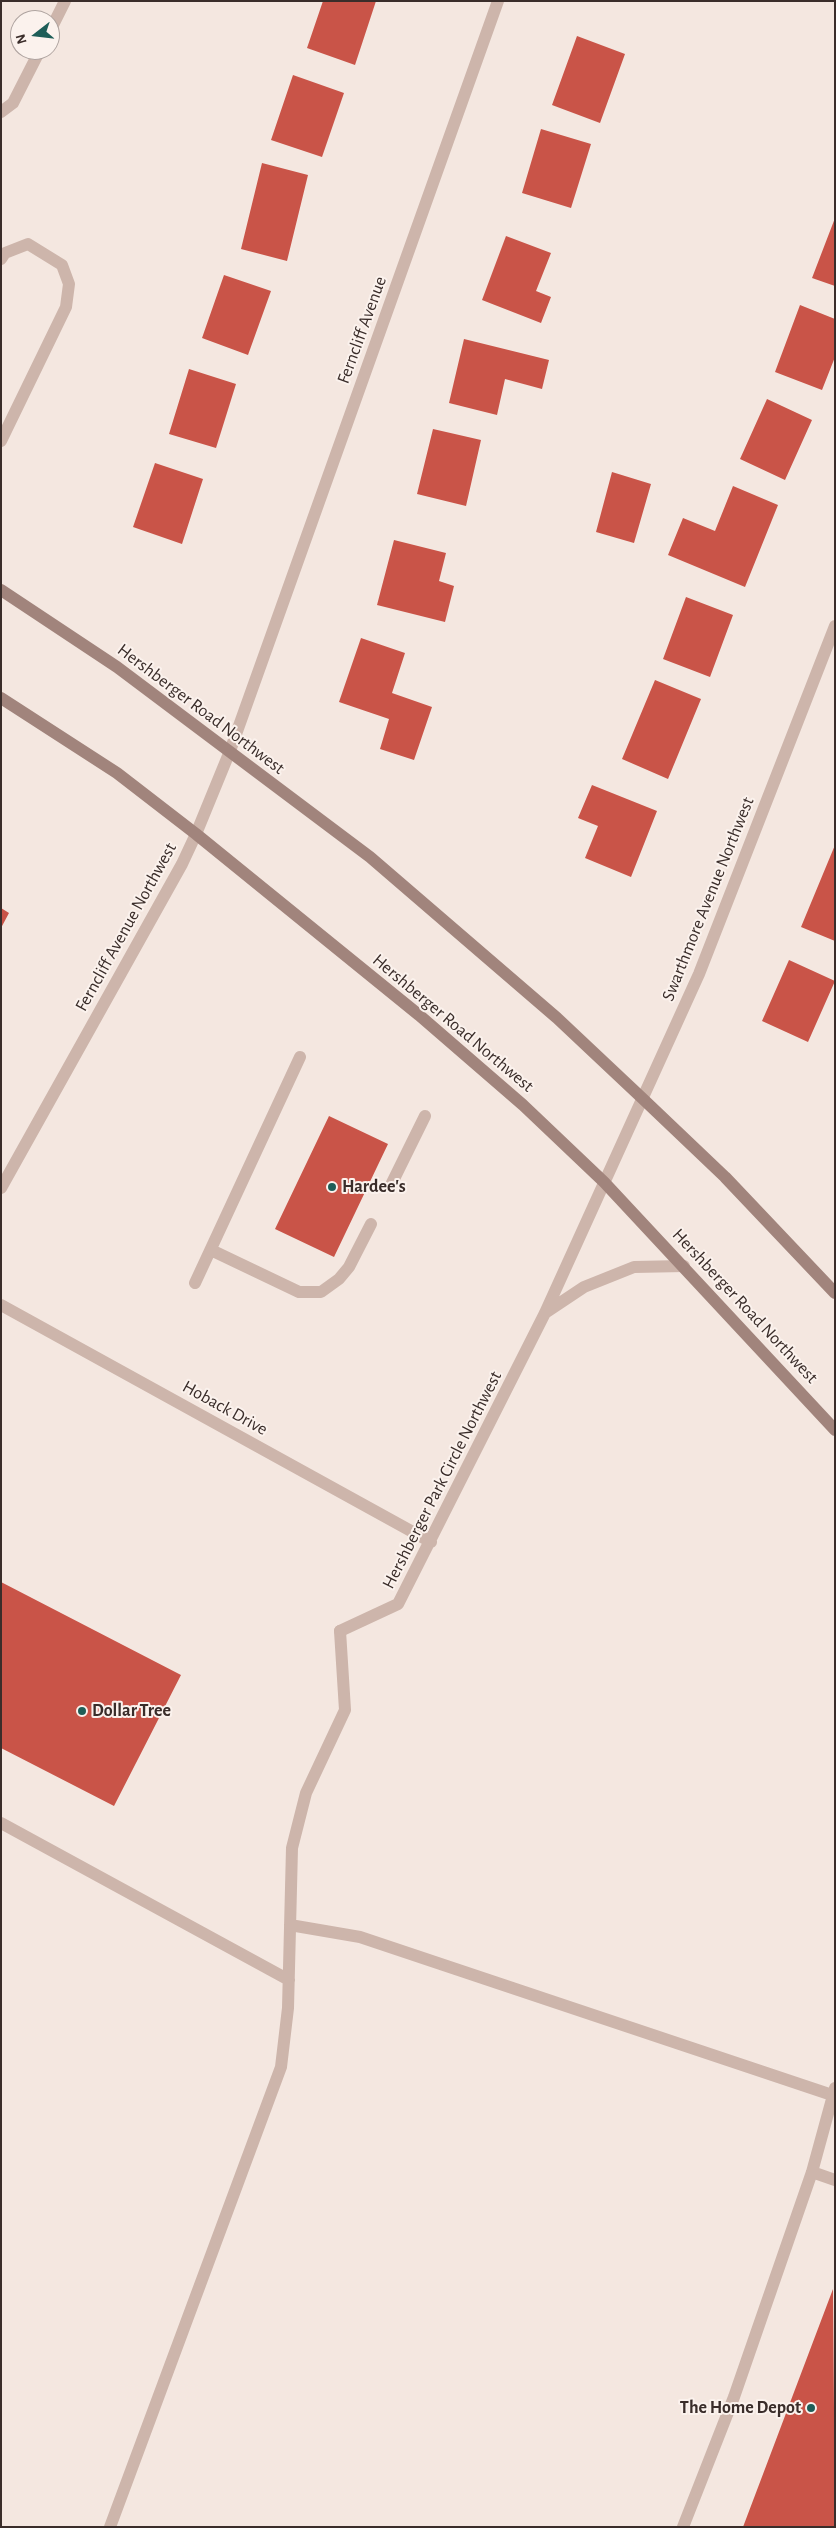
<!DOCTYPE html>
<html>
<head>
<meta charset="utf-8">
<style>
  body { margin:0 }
  #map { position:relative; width:836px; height:2528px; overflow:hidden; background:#f4e7e0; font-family:"Alegreya Sans",sans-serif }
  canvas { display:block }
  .frame { position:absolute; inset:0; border:2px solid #3a2d2a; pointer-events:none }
  .north { position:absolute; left:10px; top:10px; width:50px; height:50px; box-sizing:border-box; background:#fbf2ed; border:1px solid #aea39f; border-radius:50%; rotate:254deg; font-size:14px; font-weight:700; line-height:20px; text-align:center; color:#3a2d2a }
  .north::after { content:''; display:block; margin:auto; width:18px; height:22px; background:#1e5e58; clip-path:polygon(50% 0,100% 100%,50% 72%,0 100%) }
</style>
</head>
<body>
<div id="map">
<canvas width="836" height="2528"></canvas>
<div class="frame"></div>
<div class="north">N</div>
</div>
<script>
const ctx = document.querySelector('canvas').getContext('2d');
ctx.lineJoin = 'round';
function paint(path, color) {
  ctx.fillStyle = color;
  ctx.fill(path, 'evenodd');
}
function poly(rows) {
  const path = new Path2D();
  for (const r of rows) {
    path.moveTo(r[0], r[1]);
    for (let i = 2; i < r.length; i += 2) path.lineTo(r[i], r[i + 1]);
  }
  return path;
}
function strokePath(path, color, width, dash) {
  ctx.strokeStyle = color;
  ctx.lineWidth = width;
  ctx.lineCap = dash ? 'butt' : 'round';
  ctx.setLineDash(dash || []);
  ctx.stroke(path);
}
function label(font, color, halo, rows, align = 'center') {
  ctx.font = font + ' "Alegreya Sans",sans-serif';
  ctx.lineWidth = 4;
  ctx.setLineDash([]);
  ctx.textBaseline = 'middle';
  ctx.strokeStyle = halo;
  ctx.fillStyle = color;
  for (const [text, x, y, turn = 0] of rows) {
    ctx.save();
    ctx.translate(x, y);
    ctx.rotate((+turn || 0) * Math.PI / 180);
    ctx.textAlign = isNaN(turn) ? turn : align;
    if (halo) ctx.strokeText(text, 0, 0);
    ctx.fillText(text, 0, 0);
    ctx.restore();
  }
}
paint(poly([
  [323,1,376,1,355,65,307,48],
  [577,36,625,54,600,123,552,105],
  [293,75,344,93,322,157,271,140],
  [541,129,591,144,571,208,522,193],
  [262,163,308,175,287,261,241,249],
  [835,218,835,286,812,278],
  [506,236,551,253,536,291,551,297,541,323,482,300],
  [224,275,271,291,248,355,202,338],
  [800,305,835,319,835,357,822,390,775,372],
  [464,339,549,360,542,389,505,379,497,415,449,403],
  [189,369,236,384,216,448,169,434],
  [767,399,812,420,785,480,740,459],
  [433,429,481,440,466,506,417,494],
  [155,463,203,479,182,544,133,527],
  [612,472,651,484,634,543,596,532],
  [733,486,778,505,745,587,668,555,683,518,715,531],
  [394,540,446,553,439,581,454,586,445,622,377,605],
  [686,597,733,615,710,677,663,659],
  [361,638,405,653,392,693,432,707,414,760,380,749,389,719,339,702],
  [655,680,701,699,668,779,622,759],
  [592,785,657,811,631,877,585,858,598,826,578,818],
  [835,845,835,941,801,927],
  [1,908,9,913,1,928],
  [789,960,835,981,808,1042,762,1021],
  [329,1116,388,1144,334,1257,275,1229],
  [1,1582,181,1675,114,1806,1,1748],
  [833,2289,835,2527,743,2527]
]), '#c95448');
strokePath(poly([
  [50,31,65,1],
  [1,112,13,103,40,50],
  [1,259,5,253,28,244,62,265,69,284,66,307,1,441],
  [390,1187,425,1116],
  [211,1250,299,1292,321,1292,339,1279,349,1267,371,1224],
  [195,1283,300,1057],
  [1,1823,289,1980],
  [290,1925,360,1937,832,2095],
  [812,2172,835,2180],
  [110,2527,281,2067,288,2008,292,1848,306,1793,345,1710,340,1631],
  [683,2527,734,2397,812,2172,835,2088]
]), '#cdb5ab', 12);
strokePath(poly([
  [1,1188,182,864,196,834,230,751,498,1],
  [1,1305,431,1542],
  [545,1313,584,1287,634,1267,684,1266],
  [340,1631,398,1604,545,1313,699,974,835,626]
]), '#cdb5ab', 12);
strokePath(poly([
  [1,590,117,667,370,857,557,1018,642,1098,725,1177,835,1293],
  [1,698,117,773,196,834,419,1015,523,1105,604,1182,835,1430]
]), '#a1847c', 12);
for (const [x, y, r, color] of [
  [332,1187,5,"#1e5e58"],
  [82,1711,5,"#1e5e58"],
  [811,2408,5,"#1e5e58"]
]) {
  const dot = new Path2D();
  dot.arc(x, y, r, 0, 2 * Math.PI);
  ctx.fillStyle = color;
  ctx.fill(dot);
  strokePath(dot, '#fbf2ed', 2);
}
label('18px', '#3a2d2a', '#fbf2ed', [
  ["Ferncliff Avenue",362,330,-70],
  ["Hershberger Road Northwest",201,709,37],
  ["Swarthmore Avenue Northwest",708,899,-68],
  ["Ferncliff Avenue Northwest",126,927,-61],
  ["Hershberger Road Northwest",453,1023,40],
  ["Hershberger Road Northwest",745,1306,47],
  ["Hoback Drive",225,1408,29],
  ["Hershberger Park Circle Northwest",442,1480,-63]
]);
label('bold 18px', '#3a2d2a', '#fbf2ed', [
  ["Hardee's",342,1187],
  ["Dollar Tree",92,1711],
  ["The Home Depot",801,2408,"right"]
], 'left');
</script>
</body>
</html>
